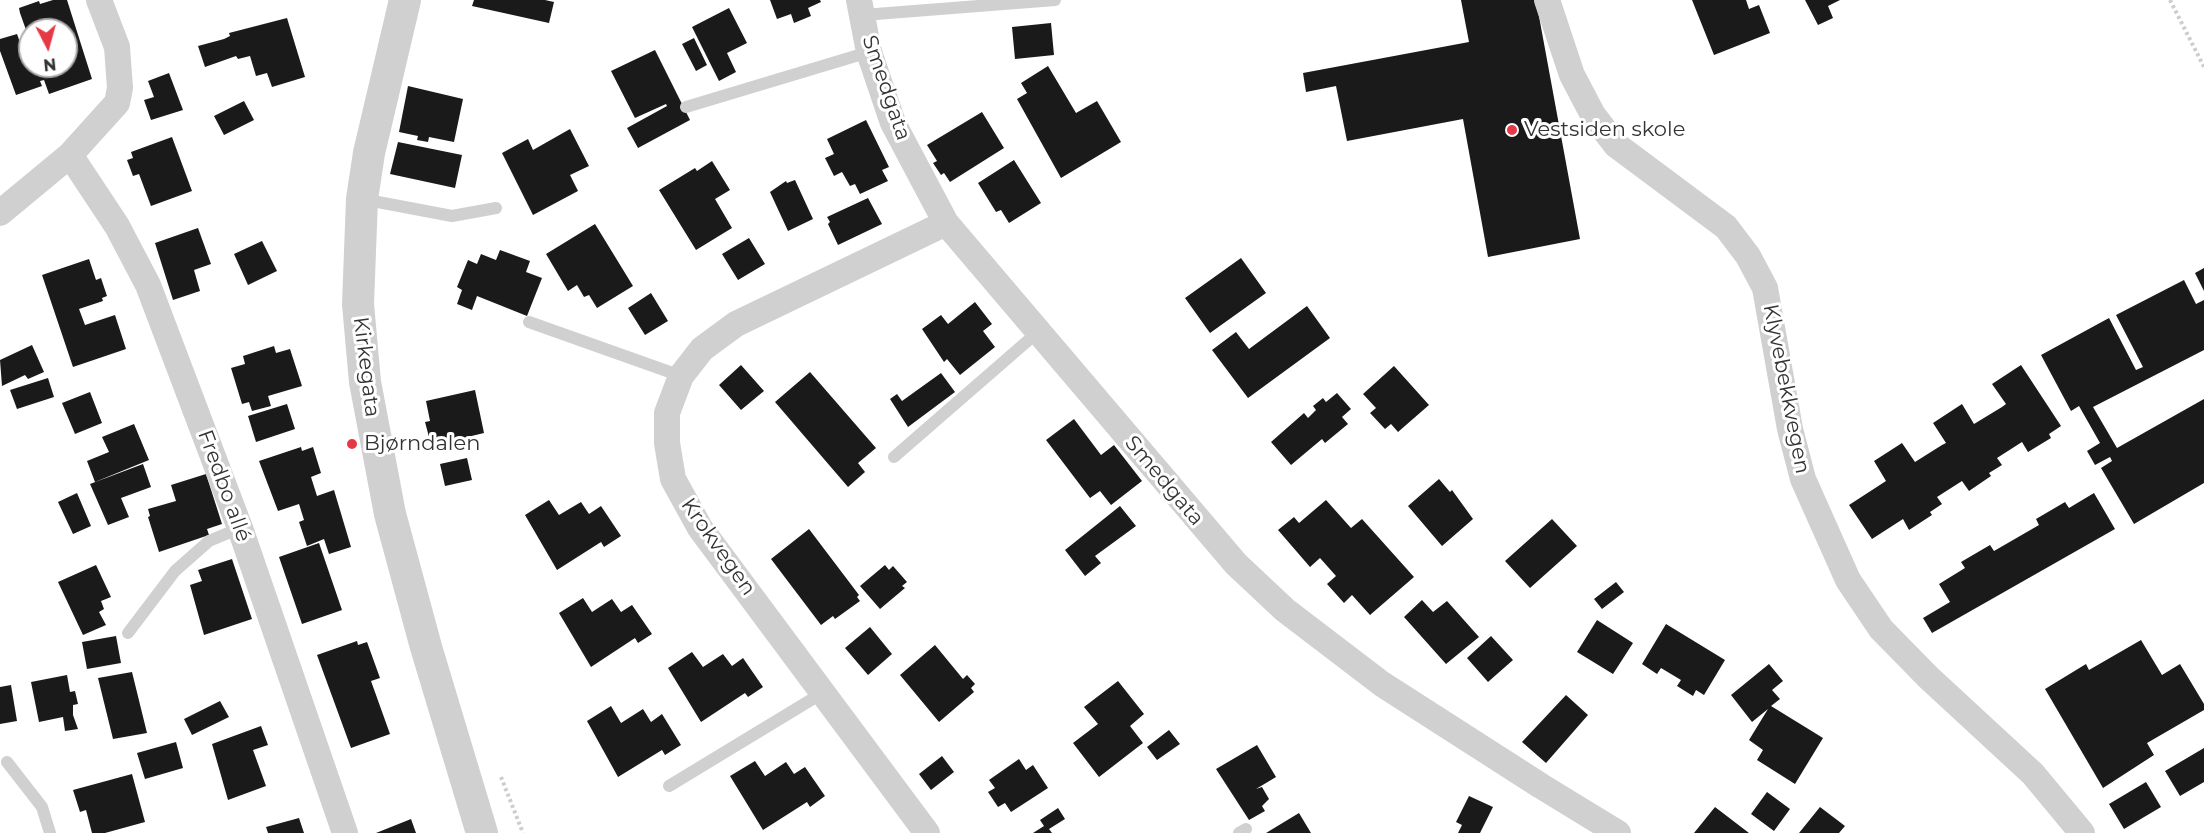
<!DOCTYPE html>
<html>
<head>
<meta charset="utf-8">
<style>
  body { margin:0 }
  #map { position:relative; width:2204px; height:833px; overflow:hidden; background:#fff; font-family:Montserrat,sans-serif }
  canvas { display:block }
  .north { position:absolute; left:18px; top:18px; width:60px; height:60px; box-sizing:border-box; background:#fff; border:2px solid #adadad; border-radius:50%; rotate:174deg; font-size:16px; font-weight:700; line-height:24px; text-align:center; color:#333 }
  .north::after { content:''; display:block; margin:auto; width:21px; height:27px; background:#e63946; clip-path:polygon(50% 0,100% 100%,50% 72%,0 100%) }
</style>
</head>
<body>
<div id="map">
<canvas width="2204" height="833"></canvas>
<div class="north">N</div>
</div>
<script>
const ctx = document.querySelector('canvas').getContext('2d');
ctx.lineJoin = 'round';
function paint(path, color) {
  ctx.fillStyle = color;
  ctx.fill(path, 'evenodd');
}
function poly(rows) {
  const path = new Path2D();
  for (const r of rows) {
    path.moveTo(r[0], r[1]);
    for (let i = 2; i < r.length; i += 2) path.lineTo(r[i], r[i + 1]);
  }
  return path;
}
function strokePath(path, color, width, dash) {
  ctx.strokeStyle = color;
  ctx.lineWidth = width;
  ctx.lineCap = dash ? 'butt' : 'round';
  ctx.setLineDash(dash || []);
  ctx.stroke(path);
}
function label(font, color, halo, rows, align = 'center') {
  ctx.font = font + ' Montserrat,sans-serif';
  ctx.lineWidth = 6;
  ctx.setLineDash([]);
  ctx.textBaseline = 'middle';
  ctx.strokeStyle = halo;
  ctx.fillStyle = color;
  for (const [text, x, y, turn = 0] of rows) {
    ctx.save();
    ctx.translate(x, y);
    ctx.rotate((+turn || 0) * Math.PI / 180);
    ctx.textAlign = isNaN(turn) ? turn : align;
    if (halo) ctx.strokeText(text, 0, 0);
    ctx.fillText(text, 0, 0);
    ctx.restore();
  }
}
paint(poly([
  [53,0,67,0,92,79,49,94,44,80,40,81,42,86,16,95,0,51,0,39,17,34,21,45,26,42,30,66,66,66,66,30,30,30,30,41,20,13,19,8,39,1,40,4],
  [474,0,545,0,554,2,549,23,472,6],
  [770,0,820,0,821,2,808,8,811,16,794,23,791,14,777,19],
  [1461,0,1536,0,1580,239,1488,257,1463,119,1347,141,1336,86,1306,92,1303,73,1469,42],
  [1692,0,1746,0,1749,9,1759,5,1770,33,1714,55],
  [1805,0,1840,0,1828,6,1833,18,1818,25],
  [729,8,747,43,727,53,736,72,719,81,692,27],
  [287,18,305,77,272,87,267,73,256,76,250,56,238,59,236,56,205,67,198,46,224,39,230,36,229,33],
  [1051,23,1054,55,1015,59,1012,27],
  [694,38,707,65,696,71,682,44],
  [655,50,690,120,638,148,627,128,667,106,666,104,635,118,611,71],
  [1048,66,1076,113,1097,101,1121,142,1061,178,1017,99,1027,93,1021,83],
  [169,73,183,110,151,120,144,100,154,97,148,81],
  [408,86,463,99,454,142,429,137,428,142,417,140,418,136,399,132],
  [244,101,254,120,224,135,214,116],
  [982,112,1004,148,950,182,944,173,941,175,933,163,937,161,927,145],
  [866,120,889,167,882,170,888,181,860,194,855,184,850,186,842,172,834,176,825,158,834,154,827,139],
  [570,129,589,166,570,175,578,191,533,215,502,153,528,139,533,150],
  [172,137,192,191,151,206,139,174,133,176,127,160,133,158,131,152],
  [398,142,462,155,455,188,390,174],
  [1014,160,1041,203,1009,223,1001,210,996,212,978,183],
  [712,161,730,190,715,199,732,228,696,250,659,190,695,168,697,171],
  [795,180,813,219,788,231,770,192,786,181,787,183],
  [868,198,882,224,838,245,828,224,830,222,827,217],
  [595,224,633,286,597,308,589,295,584,297,577,285,568,291,546,254],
  [198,228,211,264,194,270,200,291,173,300,155,243],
  [749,238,765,264,738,280,722,254],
  [262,241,277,271,248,285,234,254],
  [500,250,530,261,526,272,542,278,527,316,477,296,472,310,457,304,462,290,457,287,468,260,477,264,481,254,496,260],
  [1241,258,1266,293,1210,333,1185,298],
  [89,259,96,280,101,278,107,296,102,298,103,301,79,309,85,325,115,315,126,349,73,367,42,275],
  [2204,268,2204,291,2195,273],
  [2184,280,2196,304,2204,300,2204,350,2093,407,2117,448,2204,399,2204,483,2134,524,2101,468,2112,461,2110,457,2095,465,2087,451,2100,443,2079,406,2071,411,2041,355,2109,318,2136,370,2143,367,2116,315],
  [651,293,668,321,645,335,628,308],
  [975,302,992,324,983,331,995,347,960,375,947,359,944,362,922,329,941,315,948,324],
  [1307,306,1330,338,1248,398,1212,350,1236,332,1249,349],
  [32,345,44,372,28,379,25,375,2,386,0,360],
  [274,346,276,353,290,349,302,386,268,396,271,406,252,411,249,402,242,404,231,368,245,364,243,356],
  [741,365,764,391,741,410,719,385],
  [2021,365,2061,426,2049,434,2051,438,2028,452,2022,442,1997,458,2002,465,1989,473,1991,476,1969,491,1962,481,1937,497,1942,504,1930,512,1932,515,1909,530,1903,519,1872,539,1849,505,1886,481,1874,461,1902,443,1915,462,1942,445,1946,443,1933,423,1962,404,1974,424,2002,407,2006,404,1992,384],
  [1394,366,1429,405,1398,432,1391,424,1385,429,1370,413,1376,408,1363,394],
  [810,372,876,448,858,463,865,472,848,487,775,402],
  [941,373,955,392,908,427,890,399,897,394,902,401],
  [48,378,54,397,17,409,10,390],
  [475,390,484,433,459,439,460,443,439,447,433,436,429,437,425,422,430,421,426,401],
  [90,392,102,423,75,434,62,403],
  [1337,393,1351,409,1342,417,1348,424,1325,443,1322,439,1291,465,1271,442,1304,413,1308,418,1316,410,1313,406,1323,398,1326,402],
  [287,404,295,429,256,442,248,416],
  [1074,419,1101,455,1114,445,1142,481,1111,505,1100,491,1090,498,1046,440],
  [134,424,149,460,95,482,87,461,109,452,102,437],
  [301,447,302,451,313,447,321,473,311,477,317,496,334,490,351,547,329,554,324,539,307,546,299,522,304,520,299,504,278,511,259,461],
  [467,458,472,480,445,486,440,464],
  [143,464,151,487,121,498,129,517,108,525,90,484],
  [206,474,222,524,207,529,209,535,159,552,148,517,150,516,148,509,176,501,171,485],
  [1439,479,1450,492,1452,490,1473,519,1442,546,1408,506],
  [77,493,91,526,73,534,58,502],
  [2094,493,2115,529,1932,633,1923,618,1950,602,1939,584,1965,568,1961,562,1990,545,1994,551,2039,525,2036,519,2065,502,2069,508],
  [549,500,559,515,581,502,589,514,601,506,621,536,604,547,601,542,557,570,525,515],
  [1326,500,1351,528,1362,519,1414,577,1370,615,1352,595,1344,603,1327,584,1336,576,1320,558,1310,567,1278,530,1294,517,1299,523],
  [1120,506,1136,526,1095,556,1101,563,1085,576,1065,550],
  [1552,519,1577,546,1530,588,1505,561],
  [809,529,859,595,857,597,860,601,835,619,833,616,821,625,771,559],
  [319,543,342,610,302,624,279,557],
  [232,559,252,619,204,635,190,585,202,581,198,570],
  [96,565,111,597,101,601,104,609,99,612,106,625,83,635,58,582],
  [885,565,889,570,893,566,907,582,902,586,905,588,880,609,860,586],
  [1616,582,1624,592,1602,609,1594,599],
  [583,598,592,612,612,599,621,612,632,605,652,634,638,643,635,638,591,667,559,613],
  [1422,600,1433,612,1447,601,1479,637,1446,664,1404,617],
  [1597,620,1633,643,1613,674,1577,652],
  [1666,624,1725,660,1704,695,1696,690,1693,696,1677,686,1681,680,1661,668,1657,674,1642,664],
  [870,627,892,654,868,675,845,648],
  [116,636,121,663,87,669,82,642],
  [1491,636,1513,660,1488,682,1467,658],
  [2141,640,2162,675,2180,664,2204,704,2204,710,2147,743,2154,755,2103,788,2045,689,2086,664,2089,670],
  [357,641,358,645,367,642,380,678,371,681,390,734,351,748,317,655],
  [935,645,963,679,967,675,975,684,971,688,974,692,939,722,900,675],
  [692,652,703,667,723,654,732,666,743,658,763,687,748,697,745,693,701,722,668,668],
  [1769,664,1783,681,1772,690,1780,699,1771,706,1823,738,1795,784,1757,760,1763,750,1749,740,1768,709,1752,722,1731,695],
  [132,672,147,733,113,739,98,678],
  [67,675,70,692,75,691,78,704,73,705,73,715,78,729,65,731,63,717,39,722,31,682],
  [1118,681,1144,714,1130,726,1143,743,1099,777,1073,743,1098,724,1084,707],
  [11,685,17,721,0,724,0,687],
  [1566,695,1588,715,1546,763,1522,742],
  [220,701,229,717,192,735,184,719],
  [611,706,621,723,643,709,651,722,662,714,681,745,665,755,662,750,618,777,587,721],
  [261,726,268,745,253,750,266,786,228,800,212,744],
  [1169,730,1180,744,1157,760,1147,747],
  [176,742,183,768,145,779,137,753],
  [1257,745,1276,777,1256,789,1262,787,1269,799,1262,806,1265,811,1249,820,1216,769],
  [2204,748,2204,782,2180,796,2165,771],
  [942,756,954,772,931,790,919,774],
  [1019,759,1026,770,1033,765,1048,788,1011,812,1005,803,998,807,988,792,995,788,989,780],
  [755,761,765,776,786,762,794,774,805,767,825,796,810,807,807,802,763,830,730,776],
  [132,774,145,822,105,833,92,833,86,810,80,812,73,790],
  [2146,782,2161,807,2124,829,2109,804],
  [1767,792,1790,809,1774,831,1751,814],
  [1469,796,1493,807,1480,833,1458,833,1462,825,1456,822],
  [1715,807,1749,833,1694,833],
  [1820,807,1845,826,1839,833,1799,833],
  [1058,808,1065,819,1049,829,1052,833,1033,833,1044,826,1040,820],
  [1299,813,1311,833,1266,833],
  [299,818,304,833,268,833,266,827],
  [411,819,416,833,376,833]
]), '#1a1a1a');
strokePath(poly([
  [2170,0,2204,67],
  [501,777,523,833]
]), '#cdcdcd', 4, [3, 3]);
strokePath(poly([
  [863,15,1055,0],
  [686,107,869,52],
  [362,199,452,216,496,208],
  [529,322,681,376],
  [894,457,1039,331],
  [128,633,175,571,209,541,240,528],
  [7,762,42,807,50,833],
  [669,786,824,692],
  [1239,833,1246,829]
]), '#d0d0d0', 12);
strokePath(poly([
  [859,0,869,52,893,123,946,223,1236,564,1285,610,1382,684,1541,786,1618,833],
  [1547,0,1572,75,1593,115,1616,145,1726,227,1748,256,1765,288,1790,429,1803,479,1848,580,1881,629,1928,677,2033,774,2082,833],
  [70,155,117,226,148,285,240,528,345,833],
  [0,213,70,155,117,103,120,88,117,47,99,0],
  [927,833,700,528,673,479,667,443,667,413,681,376,702,349,736,324,946,223]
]), '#d0d0d0', 26);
strokePath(poly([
  [405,0,369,153,362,199,358,304,365,382,390,514,426,647,482,833]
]), '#d0d0d0', 32);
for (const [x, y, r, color] of [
  [1512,130,6,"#e63946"],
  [352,444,6,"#e63946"]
]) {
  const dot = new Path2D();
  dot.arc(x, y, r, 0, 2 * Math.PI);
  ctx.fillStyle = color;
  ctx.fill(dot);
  strokePath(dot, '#fff', 2);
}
label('21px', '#333', '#fff', [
  ["Smedgata",886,88,71],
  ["Kirkegata",366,367,83],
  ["Klyvebekkvegen",1786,389,79],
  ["Smedgata",1164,481,50],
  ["Fredbo allé",224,486,70],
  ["Krokvegen",718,547,55]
]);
label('21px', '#333', '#fff', [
  ["Vestsiden skole",1524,130],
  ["Bjørndalen",364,444]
], 'left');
</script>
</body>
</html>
